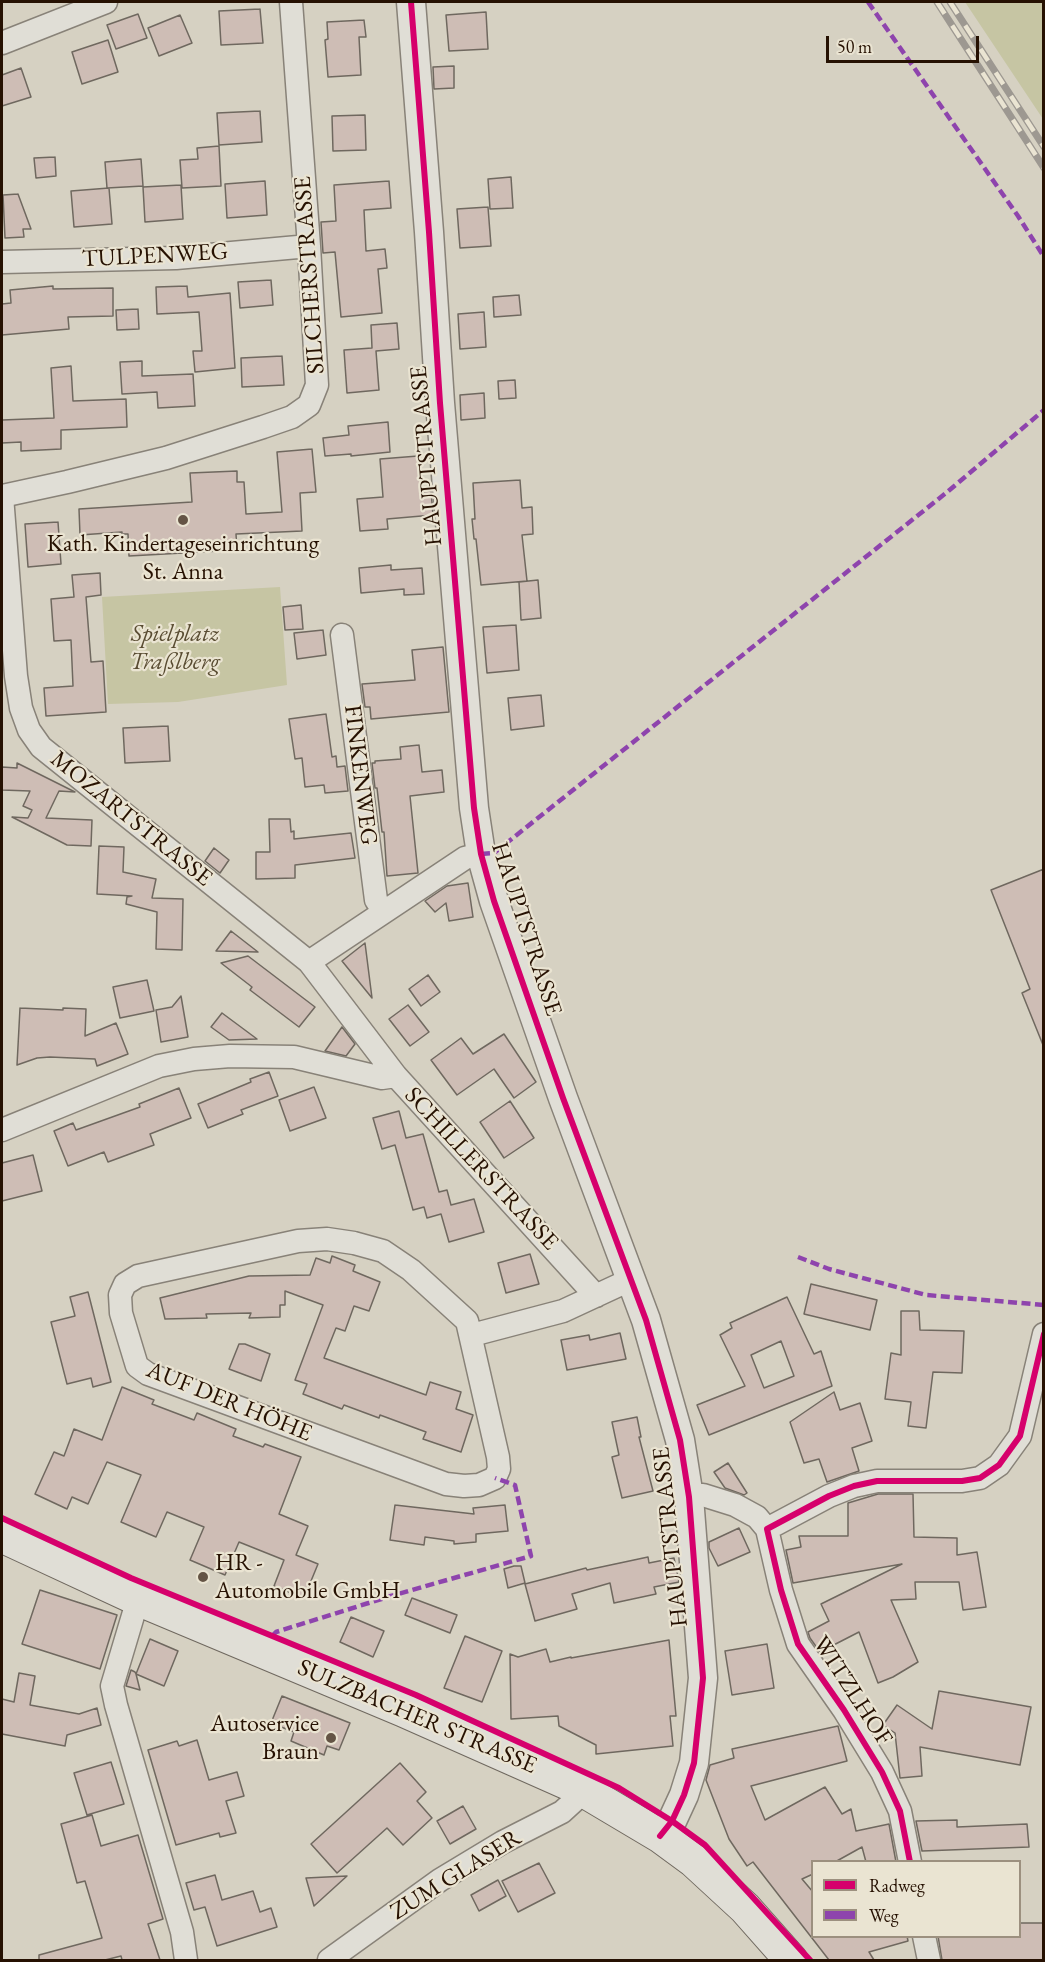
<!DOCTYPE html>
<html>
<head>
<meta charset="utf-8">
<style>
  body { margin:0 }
  #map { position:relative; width:1045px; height:1962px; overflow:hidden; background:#d6d1c2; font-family:"EB Garamond",serif }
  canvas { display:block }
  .frame { position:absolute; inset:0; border:3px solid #261102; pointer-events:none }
  .legend { position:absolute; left:811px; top:1860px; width:210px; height:78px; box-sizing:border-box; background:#eae4d2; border:2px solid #9c907f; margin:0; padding:8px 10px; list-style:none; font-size:18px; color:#261102 }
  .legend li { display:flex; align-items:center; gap:12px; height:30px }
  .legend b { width:30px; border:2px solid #9c907f }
  .scale { position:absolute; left:826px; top:36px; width:153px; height:27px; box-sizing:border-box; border:3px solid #261102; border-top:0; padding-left:8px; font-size:18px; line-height:21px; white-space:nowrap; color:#261102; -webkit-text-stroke:4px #eae4d2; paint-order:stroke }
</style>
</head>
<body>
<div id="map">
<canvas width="1045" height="1962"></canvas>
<div class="frame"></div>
<ul class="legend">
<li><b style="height:8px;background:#d6006c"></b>Radweg</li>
<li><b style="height:8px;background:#8e44ad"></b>Weg</li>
</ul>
<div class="scale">50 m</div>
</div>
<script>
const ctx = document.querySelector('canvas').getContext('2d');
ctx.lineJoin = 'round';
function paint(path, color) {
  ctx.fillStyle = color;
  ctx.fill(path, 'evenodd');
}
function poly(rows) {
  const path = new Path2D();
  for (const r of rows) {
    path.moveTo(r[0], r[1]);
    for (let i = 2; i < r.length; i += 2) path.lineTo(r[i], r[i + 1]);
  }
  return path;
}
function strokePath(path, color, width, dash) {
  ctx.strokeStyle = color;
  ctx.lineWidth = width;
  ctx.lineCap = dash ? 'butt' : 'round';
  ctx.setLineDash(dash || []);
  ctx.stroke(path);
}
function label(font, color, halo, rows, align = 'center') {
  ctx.font = font + ' "EB Garamond",serif';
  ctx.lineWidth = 4.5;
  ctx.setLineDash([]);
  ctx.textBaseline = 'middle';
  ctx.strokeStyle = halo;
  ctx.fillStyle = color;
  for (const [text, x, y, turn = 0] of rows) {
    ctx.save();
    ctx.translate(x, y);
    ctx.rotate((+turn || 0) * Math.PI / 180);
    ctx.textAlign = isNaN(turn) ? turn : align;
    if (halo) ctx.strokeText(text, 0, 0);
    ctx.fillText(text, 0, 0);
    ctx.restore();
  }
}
paint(poly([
  [965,2,1043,2,1043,119],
  [280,587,287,685,178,702,108,704,102,597]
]), '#c6c5a3');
const building = poly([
  [260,9,263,43,221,45,219,11,260,9],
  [486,12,488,49,449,51,446,15,486,12],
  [138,14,147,38,116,49,107,25,138,14],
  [180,15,192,43,159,56,148,28,180,15],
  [364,20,366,37,359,37,361,75,328,77,325,40,328,39,327,22,364,20],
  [108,40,118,72,82,84,72,52,108,40],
  [454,66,454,88,434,89,433,67,454,66],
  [21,68,31,97,2,106,2,75,21,68],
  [260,111,262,142,219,145,217,113,260,111],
  [365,115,366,150,333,151,332,116,365,115],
  [219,146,221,186,182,188,180,160,198,159,197,148,219,146],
  [55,157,56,176,36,178,34,158,55,157],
  [141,159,143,186,107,188,105,162,141,159],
  [511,177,513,208,490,209,488,179,511,177],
  [265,181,267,215,227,218,225,184,265,181],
  [389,181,391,208,364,210,366,251,385,249,387,268,378,269,382,313,341,317,335,252,323,253,321,222,336,221,334,185,389,181],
  [181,185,183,219,145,222,143,187,181,185],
  [109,188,112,224,74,227,71,191,109,188],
  [18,194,31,229,23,229,24,237,5,238,3,195,18,194],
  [488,207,491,246,460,248,457,209,488,207],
  [271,280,273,305,240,308,238,282,271,280],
  [53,286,53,289,113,288,113,316,68,317,69,329,2,335,2,304,11,303,10,290,53,286],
  [187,286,188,297,230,293,235,368,195,372,193,351,202,351,199,312,157,314,156,287,187,286],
  [519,295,521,315,494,317,493,297,519,295],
  [138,309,139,329,117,330,116,310,138,309],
  [484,312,486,347,460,349,458,314,484,312],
  [397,323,399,349,376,351,379,390,347,393,344,350,372,348,371,325,397,323],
  [282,356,284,385,242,387,241,358,282,356],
  [142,361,142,376,193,374,195,406,158,408,157,392,122,394,120,362,142,361],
  [71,366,73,401,126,399,127,427,61,430,61,449,21,451,21,442,2,443,2,420,54,418,51,368,71,366],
  [515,380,516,398,499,399,498,381,515,380],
  [484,393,485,418,461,420,460,395,484,393],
  [388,422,390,452,351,456,351,454,325,456,323,438,349,435,348,426,388,422],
  [312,449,316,492,300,493,302,531,236,534,237,550,129,556,128,534,122,534,122,532,80,535,79,509,192,502,190,473,237,471,237,482,244,482,246,514,282,512,277,452,312,449],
  [418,456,422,492,431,491,433,515,387,519,388,529,360,531,357,499,383,497,380,459,418,456],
  [520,480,522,508,532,507,533,534,522,535,527,581,481,585,476,539,474,539,472,519,475,519,473,483,520,480],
  [58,522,61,564,28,567,25,524,58,522],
  [391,565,391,570,422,568,424,594,404,595,404,589,361,593,359,568,391,565],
  [100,573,101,595,86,597,91,662,103,661,106,712,46,716,44,688,73,686,71,640,54,641,51,599,74,597,72,575,100,573],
  [538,580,541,618,521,620,519,582,538,580],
  [301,605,303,629,285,630,283,607,301,605],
  [516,625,519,670,487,673,483,627,516,625],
  [323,630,326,655,297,659,294,633,323,630],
  [443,647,449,712,371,719,370,707,365,707,362,684,415,680,412,650,443,647],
  [541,695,544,726,511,730,508,698,541,695],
  [326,714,332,757,336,756,337,767,345,766,348,791,325,793,324,785,305,787,302,758,295,759,289,719,326,714],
  [168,726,170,761,125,763,123,728,168,726],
  [419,745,422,772,442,770,444,792,410,796,418,873,387,876,384,832,382,832,377,788,375,788,372,763,375,763,375,761,401,759,400,747,419,745],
  [17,763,75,792,59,791,46,818,92,820,91,846,67,845,12,817,28,818,32,810,23,806,30,791,2,790,2,767,17,768,17,763],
  [269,819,290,819,291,832,294,831,294,839,351,833,355,858,295,865,295,878,256,879,256,852,270,852,269,819],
  [99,846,124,847,123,872,156,879,152,898,183,899,182,950,156,949,157,912,126,904,127,897,132,896,97,894,99,846],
  [214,848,229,860,220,873,205,861,214,848],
  [1044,869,1044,1045,1043,1045,1022,993,1030,989,991,890,1044,869],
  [468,883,473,917,449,921,446,903,435,912,425,901,447,886,468,883],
  [231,931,258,952,216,951,231,931],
  [365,943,372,998,342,961,365,943],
  [248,956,315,1007,299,1027,250,990,252,987,221,963,248,956],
  [428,975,440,992,421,1006,409,989,428,975],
  [147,980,154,1011,120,1018,113,987,147,980],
  [181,996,188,1037,161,1042,156,1010,172,1007,181,996],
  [408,1005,429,1032,410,1046,389,1019,408,1005],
  [20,1008,63,1010,63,1008,86,1009,85,1036,116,1023,128,1054,97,1066,95,1059,50,1057,37,1058,17,1065,20,1008],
  [222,1013,257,1039,229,1040,211,1027,222,1013],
  [342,1027,355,1044,346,1056,325,1051,342,1027],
  [504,1034,536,1082,514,1098,494,1069,457,1095,431,1060,461,1038,473,1054,504,1034],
  [269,1072,278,1096,241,1110,243,1114,208,1128,198,1104,251,1082,250,1079,269,1072],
  [314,1087,326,1118,290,1131,279,1100,314,1087],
  [179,1088,191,1118,150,1134,154,1145,108,1162,104,1152,68,1166,54,1131,73,1123,76,1130,140,1107,139,1104,179,1088],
  [510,1101,534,1138,504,1158,480,1122,510,1101],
  [399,1111,406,1138,423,1134,439,1192,447,1190,451,1205,474,1199,484,1232,449,1242,441,1214,427,1218,424,1207,413,1210,395,1145,382,1149,373,1118,399,1111],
  [33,1155,42,1191,2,1201,2,1163,33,1155],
  [530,1254,539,1284,506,1293,498,1263,530,1254],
  [332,1256,355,1265,353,1271,380,1282,369,1311,354,1306,345,1331,336,1328,324,1358,426,1395,430,1382,461,1392,456,1409,473,1415,461,1452,423,1439,426,1432,380,1415,379,1418,344,1405,342,1409,303,1394,307,1384,295,1380,323,1305,285,1291,285,1305,280,1305,280,1317,249,1318,251,1313,206,1314,207,1318,165,1319,160,1298,249,1276,310,1275,316,1258,330,1263,332,1256],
  [811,1284,877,1300,870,1330,804,1314,811,1284],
  [88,1292,111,1382,93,1387,91,1378,67,1384,51,1322,75,1316,70,1297,88,1292],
  [787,1297,814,1354,821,1351,832,1386,709,1435,697,1405,745,1386,720,1335,732,1328,730,1323,787,1297],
  [781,1341,794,1376,764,1388,751,1355,781,1341],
  [901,1311,919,1311,920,1330,964,1331,962,1373,933,1372,926,1428,908,1426,911,1402,885,1399,891,1353,901,1355,901,1311],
  [620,1333,626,1359,567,1370,561,1340,589,1335,590,1340,620,1333],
  [239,1344,245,1344,270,1354,261,1381,229,1369,239,1344],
  [122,1387,154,1400,152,1404,194,1420,197,1413,236,1429,233,1436,263,1447,265,1444,301,1457,279,1514,308,1526,296,1555,318,1564,304,1598,274,1586,284,1560,239,1542,225,1575,190,1560,204,1527,167,1512,156,1537,121,1522,141,1475,107,1462,88,1504,72,1497,67,1509,35,1494,54,1452,64,1456,74,1429,102,1440,122,1387],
  [834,1392,840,1410,860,1403,872,1441,852,1448,859,1471,827,1482,819,1459,804,1463,790,1422,834,1392],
  [637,1417,641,1437,639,1437,653,1491,622,1498,612,1457,619,1455,612,1422,637,1417],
  [728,1463,747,1493,744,1495,725,1488,714,1472,728,1463],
  [878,1494,913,1494,914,1537,957,1538,957,1555,977,1552,986,1607,963,1610,959,1582,915,1582,916,1599,891,1600,918,1662,893,1677,878,1683,859,1632,820,1652,810,1638,808,1632,829,1621,821,1604,902,1564,793,1583,786,1550,801,1547,799,1536,848,1536,848,1503,878,1494],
  [395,1505,474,1514,473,1508,505,1505,508,1531,476,1534,476,1542,454,1544,454,1541,425,1537,424,1545,390,1540,395,1505],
  [739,1528,750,1552,718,1566,709,1548,709,1542,739,1528],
  [648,1557,649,1563,674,1558,679,1582,654,1587,656,1594,614,1603,610,1583,572,1594,577,1609,535,1621,525,1584,586,1568,587,1570,648,1557],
  [514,1566,521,1566,525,1583,508,1588,504,1569,514,1566],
  [40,1590,117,1615,100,1669,22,1644,40,1590],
  [412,1598,457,1615,450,1633,405,1615,412,1598],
  [351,1617,384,1631,373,1657,340,1642,351,1617],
  [465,1636,502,1651,482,1702,444,1688,465,1636],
  [150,1639,178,1651,164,1686,136,1674,140,1690,126,1686,131,1670,135,1672,136,1674,150,1639],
  [669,1640,676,1716,670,1716,673,1746,596,1754,596,1745,559,1726,558,1716,511,1719,510,1654,518,1657,546,1649,550,1662,571,1657,571,1658,669,1640],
  [767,1644,774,1688,732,1695,725,1651,767,1644],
  [19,1673,35,1676,30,1705,79,1714,97,1708,101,1725,67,1735,65,1746,2,1734,2,1699,14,1702,19,1673],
  [939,1691,1031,1707,1020,1765,920,1747,922,1776,900,1778,895,1733,883,1725,897,1705,932,1729,939,1691],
  [282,1696,350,1723,339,1750,327,1746,324,1755,291,1741,294,1732,271,1723,282,1696],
  [838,1726,847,1761,751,1786,765,1820,825,1787,842,1814,851,1809,856,1831,889,1824,896,1862,866,1862,862,1847,835,1862,813,1862,813,1874,802,1879,813,1892,813,1936,907,1936,908,1941,869,1952,874,1960,829,1960,753,1862,747,1866,729,1839,706,1780,710,1765,734,1758,732,1749,838,1726],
  [197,1740,209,1780,237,1772,244,1796,226,1801,236,1833,220,1837,219,1833,176,1845,148,1750,177,1741,179,1746,197,1740],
  [111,1762,124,1804,87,1815,74,1773,111,1762],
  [400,1763,426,1792,417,1801,432,1818,403,1845,387,1828,337,1873,311,1844,400,1763],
  [463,1806,476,1829,450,1844,437,1821,463,1806],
  [92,1815,101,1846,138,1835,163,1919,148,1924,160,1960,122,1960,121,1956,105,1960,39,1960,39,1955,102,1938,85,1881,77,1883,61,1824,92,1815],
  [957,1820,957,1827,1027,1824,1029,1847,922,1851,916,1821,957,1820],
  [539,1863,555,1893,518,1912,502,1881,539,1863],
  [215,1875,222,1900,253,1891,260,1912,271,1908,277,1927,217,1946,205,1907,194,1910,186,1883,215,1875],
  [347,1876,314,1906,306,1878,347,1876],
  [498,1880,506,1896,479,1911,471,1895,498,1880],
  [1020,1923,1044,1923,1044,1960,942,1960,938,1936,1020,1936,1020,1923]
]);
paint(building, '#cebdb5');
strokePath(building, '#6f685f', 1.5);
const minor = poly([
  [2,43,106,2],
  [2,262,176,258,309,246],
  [2,496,16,676,21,708,29,730,41,747,309,962,396,1076,596,1296],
  [2,496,67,482,166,458,263,427,292,417,309,405,317,385,309,246,291,2],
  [384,912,465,858,481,854],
  [309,962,384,912,376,900,342,635],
  [2,1130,159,1066,194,1059,230,1056,294,1057,382,1078,396,1076],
  [327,1239,354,1243,383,1251,411,1270,467,1321,498,1457,499,1469,495,1478,479,1485,464,1486,446,1484,148,1374,137,1366,121,1313,120,1295,125,1284,138,1276,298,1241,327,1239],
  [472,1335,563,1311,632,1279],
  [689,1497,703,1495,735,1505,757,1517,767,1529,781,1590,798,1644,844,1710,882,1772,900,1811,910,1862],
  [767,1529,829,1496,854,1486,877,1481,962,1481,980,1478,999,1465,1020,1436,1044,1334],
  [138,1599,112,1686,116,1705,182,1932,186,1960],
  [924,1936,929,1960],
  [329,1960,440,1880,503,1842,562,1812,574,1801,581,1789]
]);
const tertiary = poly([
  [411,2,429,232,440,403,474,808,481,854,494,901,563,1098,646,1320,680,1440,689,1497,703,1678,694,1763,684,1795,672,1821,660,1836]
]);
const secondary = poly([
  [2,1536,138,1599,403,1710,581,1789,660,1836,694,1861,745,1908,791,1960]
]);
strokePath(minor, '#888278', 25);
strokePath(tertiary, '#888278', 31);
strokePath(secondary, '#6f685f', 35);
strokePath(minor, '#e0ded6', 22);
strokePath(tertiary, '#e0ded6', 28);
strokePath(secondary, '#e0ded6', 33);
const rail = poly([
  [937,2,1044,168],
  [950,2,1044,147]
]);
strokePath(rail, '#9d9891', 7);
strokePath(rail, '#eae4d2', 4.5, [14]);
strokePath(poly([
  [868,2,1018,216,1044,257],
  [481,854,494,853,946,493,1044,410],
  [798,1257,829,1269,926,1295,1044,1305],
  [272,1636,276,1632,391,1596,531,1556,515,1485,495,1478]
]), '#8e44ad', 4.5, [9, 4.5]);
strokePath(poly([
  [411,2,429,232,440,403,474,808,481,854,494,901,563,1098,646,1320,680,1440,689,1497,703,1678,694,1763,684,1795,672,1821,660,1836],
  [2,1518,131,1578,416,1695,619,1788,672,1821,705,1845,810,1960],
  [910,1862,900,1811,882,1772,844,1710,798,1644,781,1590,767,1529,829,1496,854,1486,877,1481,962,1481,980,1478,999,1465,1020,1436,1044,1334]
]), '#d6006c', 6);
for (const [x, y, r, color] of [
  [183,520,6,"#645445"],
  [203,1577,6,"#645445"],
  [331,1738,6,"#645445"]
]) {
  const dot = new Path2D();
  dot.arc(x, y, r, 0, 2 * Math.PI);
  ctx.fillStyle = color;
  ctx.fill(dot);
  strokePath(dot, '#eae4d2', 2);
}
label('24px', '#261102', '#eae4d2', [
  ["TULPENWEG",155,256,-3],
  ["SILCHERSTRASSE",310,275,-94],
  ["HAUPTSTRASSE",427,456,-95],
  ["FINKENWEG",360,775,83],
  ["MOZARTSTRASSE",131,819,39],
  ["HAUPTSTRASSE",526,929,72],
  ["SCHILLERSTRASSE",481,1169,47],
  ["AUF DER HÖHE",229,1402,22],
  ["HAUPTSTRASSE",671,1537,-96],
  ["WITZLHOF",852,1691,57],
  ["SULZBACHER STRASSE",417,1717,23],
  ["ZUM GLASER",456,1875,-32]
]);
label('24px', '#261102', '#eae4d2', [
  ["Kath. Kindertageseinrichtung",183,544],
  ["St. Anna",183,572],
  ["HR -",215,1563,"left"],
  ["Automobile GmbH",215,1591,"left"],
  ["Autoservice",319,1724,"right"],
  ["Braun",319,1752,"right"]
]);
label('italic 24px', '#594c32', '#eae4d2', [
  ["Spielplatz",175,634],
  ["Traßlberg",175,662]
]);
</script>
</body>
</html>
